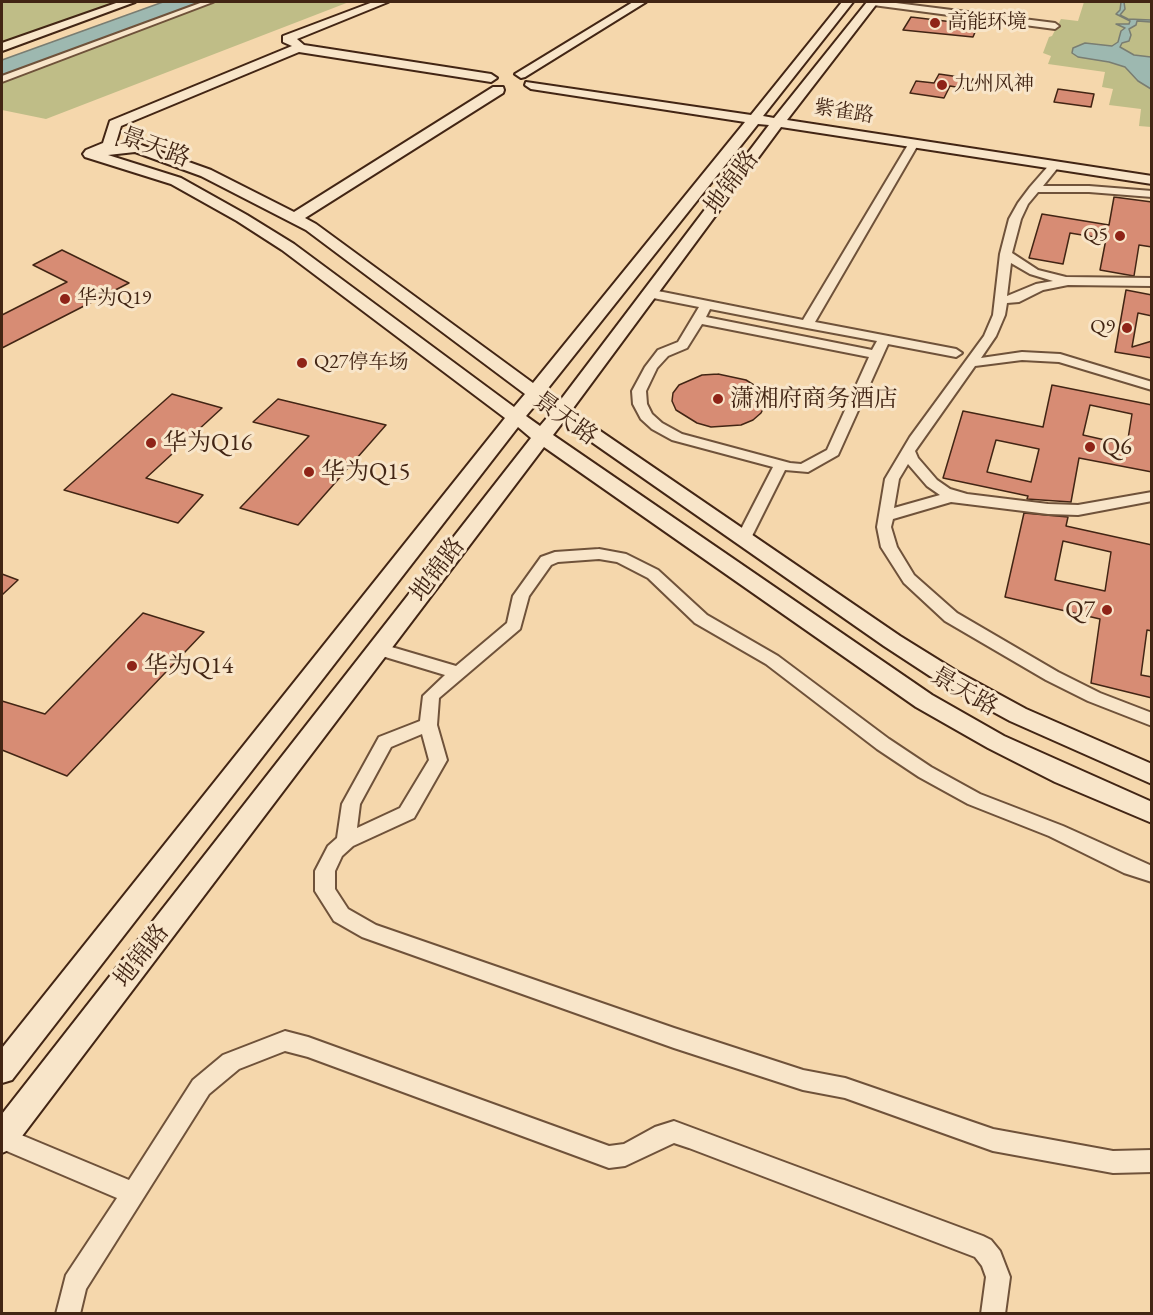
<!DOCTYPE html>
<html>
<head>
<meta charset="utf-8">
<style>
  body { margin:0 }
  #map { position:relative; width:1153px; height:1315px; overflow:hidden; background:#f5d7ac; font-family:"EB Garamond",serif }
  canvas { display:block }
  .frame { position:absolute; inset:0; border:3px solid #422514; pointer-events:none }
</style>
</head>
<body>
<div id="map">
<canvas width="1153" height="1315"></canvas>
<div class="frame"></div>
</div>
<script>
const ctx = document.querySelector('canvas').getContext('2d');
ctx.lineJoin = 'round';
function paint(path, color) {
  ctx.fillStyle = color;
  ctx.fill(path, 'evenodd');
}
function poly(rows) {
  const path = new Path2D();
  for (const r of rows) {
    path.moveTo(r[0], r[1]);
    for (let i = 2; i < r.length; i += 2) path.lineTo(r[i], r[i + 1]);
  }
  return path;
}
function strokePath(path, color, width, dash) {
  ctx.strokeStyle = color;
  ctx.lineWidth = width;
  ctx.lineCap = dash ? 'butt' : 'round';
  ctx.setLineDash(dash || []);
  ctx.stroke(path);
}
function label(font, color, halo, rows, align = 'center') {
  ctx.font = font + ' "EB Garamond","Noto Serif SC",serif';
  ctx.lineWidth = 6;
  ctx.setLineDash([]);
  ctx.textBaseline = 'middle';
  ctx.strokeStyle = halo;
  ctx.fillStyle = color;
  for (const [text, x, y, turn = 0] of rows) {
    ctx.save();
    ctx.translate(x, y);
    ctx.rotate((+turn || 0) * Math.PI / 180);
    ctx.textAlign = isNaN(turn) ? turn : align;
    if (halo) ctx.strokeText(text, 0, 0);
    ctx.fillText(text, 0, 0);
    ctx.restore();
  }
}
paint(poly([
  [2,2,117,2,2,42],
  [217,2,349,2,46,119,2,110,2,81],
  [1084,2,1151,2,1151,127,1139,126,1141,109,1109,105,1113,89,1102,87,1105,72,1048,64,1051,56,1043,53,1049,37,1052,36,1061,19,1078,21]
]), '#bfbd87');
const water = poly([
  [163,2,206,2,2,78,2,60,163,2],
  [1121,2,1124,2,1125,9,1120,15,1128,19,1151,20,1151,22,1137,21,1136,25,1129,29,1131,35,1129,41,1122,43,1120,47,1134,55,1151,57,1151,89,1138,81,1125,67,1109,62,1078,57,1072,53,1073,48,1085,43,1112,46,1118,42,1121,31,1125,28,1116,24,1129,24,1130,21,1116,14,1120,10,1121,2]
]);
paint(water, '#9db8b0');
strokePath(water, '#797d72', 1.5);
const building = poly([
  [911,17,978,25,973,37,903,30,911,17],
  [939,74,973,79,968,89,950,86,944,98,910,93,916,81,934,83,939,74],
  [1058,89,1094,94,1091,107,1054,102,1058,89],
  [1114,197,1152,202,1152,247,1139,245,1134,276,1100,270,1106,239,1070,233,1063,264,1029,258,1042,214,1109,225,1114,197],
  [62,250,129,283,2,348,2,315,67,282,33,265,62,250],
  [1126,290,1152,295,1152,316,1138,313,1132,347,1152,341,1152,358,1115,352,1126,290],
  [718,374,746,380,757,387,763,396,765,405,761,413,753,420,741,425,711,427,697,423,676,410,672,401,673,393,679,385,702,375,718,374],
  [1052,385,1152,405,1152,472,1079,458,1071,502,1027,499,1028,496,943,478,963,411,1043,427,1052,385],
  [1090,405,1132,414,1127,445,1083,435,1090,405],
  [996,440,1039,449,1031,482,987,472,996,440],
  [172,394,222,408,146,478,203,495,178,523,64,490,172,394],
  [278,399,386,425,298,525,240,508,309,436,253,422,278,399],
  [1024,513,1068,517,1066,526,1152,545,1152,631,1147,630,1141,675,1152,677,1152,698,1091,683,1100,619,1005,597,1024,513],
  [1063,541,1111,552,1105,591,1055,580,1063,541],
  [2,574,18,580,2,595,2,574],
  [143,613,204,632,67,776,2,750,2,701,45,714,143,613]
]);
paint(building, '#d78c74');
strokePath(building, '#422514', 1.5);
const street = poly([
  [203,2,213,2,2,82,2,76,203,2],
  [869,2,888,2,1055,23,1059,26,1055,29,873,5,869,2],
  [914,140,919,143,815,322,956,349,962,353,956,357,888,344,838,455,808,472,785,470,749,542,739,542,736,539,773,467,672,440,652,429,641,419,633,404,632,391,645,367,658,350,678,342,699,307,648,297,642,293,648,289,803,320,909,143,914,140],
  [710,309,807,328,877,341,872,350,706,317,710,309],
  [702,324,869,357,827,450,801,464,790,463,682,434,662,423,652,414,647,404,646,391,657,368,668,356,687,348,702,324],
  [1055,162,1060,165,1043,186,1089,186,1152,191,1152,197,1089,192,1038,192,1028,204,1021,219,1012,253,1038,270,1066,277,1152,278,1152,286,1068,285,1043,290,1019,302,1007,303,1005,315,996,336,981,358,1022,352,1060,354,1152,382,1152,390,1059,362,1022,360,975,366,915,451,918,458,937,480,950,489,967,494,1048,504,1078,505,1152,492,1152,501,1078,515,1048,514,951,502,893,519,891,527,897,547,914,575,957,613,1058,672,1100,693,1152,713,1152,726,1088,701,1046,680,945,621,904,583,881,547,877,527,885,479,910,437,984,336,993,315,1000,254,1009,219,1018,203,1030,187,1051,163,1055,162],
  [1011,263,1030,274,1053,281,1036,284,1007,296,1011,263],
  [908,464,927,486,940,495,894,508,899,479,908,464],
  [599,549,626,554,658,570,707,615,778,656,889,739,931,767,980,794,1063,826,1152,866,1152,882,1124,873,1049,836,968,804,919,777,877,749,766,664,695,623,648,578,617,562,599,559,558,562,551,565,529,596,520,629,439,698,437,725,447,760,414,818,353,846,342,856,335,871,335,889,348,909,376,925,674,1028,803,1070,845,1078,993,1129,1113,1151,1152,1150,1152,1172,1113,1173,993,1151,845,1098,803,1090,674,1048,362,937,334,921,315,891,315,871,328,846,337,838,342,804,379,737,420,721,423,696,445,675,372,653,370,649,372,645,378,643,456,666,507,623,513,596,541,557,555,552,599,549],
  [422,734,429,760,400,808,357,828,360,804,391,747,422,734],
  [285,1031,308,1037,609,1146,624,1144,655,1127,674,1121,983,1236,991,1240,1000,1251,1010,1277,1005,1314,981,1314,986,1277,982,1266,975,1257,689,1148,674,1143,625,1166,609,1168,308,1057,285,1051,239,1069,209,1094,86,1289,80,1314,56,1314,66,1275,117,1198,2,1149,2,1127,129,1180,193,1080,223,1055,285,1031]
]);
const secondary = poly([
  [119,2,135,2,2,51,2,43,119,2],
  [373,2,388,2,297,39,304,45,491,74,497,78,491,82,299,52,121,126,115,146,141,145,211,170,294,212,493,87,503,87,504,90,503,93,305,218,316,224,533,383,745,122,531,89,525,85,526,82,751,115,842,2,853,2,763,116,774,118,867,2,878,2,787,120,1152,176,1152,184,781,127,571,411,900,636,958,672,1026,709,1152,764,1152,784,1010,721,942,684,884,646,563,422,553,435,932,695,1004,736,1152,802,1152,823,1055,782,988,748,916,707,544,447,13,1148,2,1153,2,1114,531,438,518,427,12,1080,2,1083,2,1048,505,418,282,250,237,221,171,184,85,157,83,154,86,150,103,143,110,121,292,46,283,42,283,36,373,2],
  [758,124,769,125,559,402,545,392,758,124],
  [135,152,201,176,306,230,525,394,514,407,294,244,247,215,181,178,108,155,135,152],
  [537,403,551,413,540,426,526,416,537,403],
  [633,2,646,2,525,77,521,78,515,74,633,2]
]);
strokePath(street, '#6f523a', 4);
strokePath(secondary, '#422514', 4);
paint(street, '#f8e5c9');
paint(secondary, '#f8e5c9');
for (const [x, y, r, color] of [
  [935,23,6,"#8f2418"],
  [942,85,6,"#8f2418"],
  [1120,236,6,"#8f2418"],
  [65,299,6,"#8f2418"],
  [1127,328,6,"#8f2418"],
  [302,363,6,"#8f2418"],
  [718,399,6,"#8f2418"],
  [151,443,6,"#8f2418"],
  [1090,447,6,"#8f2418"],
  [309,472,6,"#8f2418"],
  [1107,610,6,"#8f2418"],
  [132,666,6,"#8f2418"]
]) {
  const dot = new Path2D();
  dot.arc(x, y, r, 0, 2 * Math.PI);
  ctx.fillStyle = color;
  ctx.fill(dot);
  strokePath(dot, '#f8e5c9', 2);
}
label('20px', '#422514', '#f8e5c9', [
  ["高能环境",947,23],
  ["九州风神",954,85],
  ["Q5",1108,236,"right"],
  ["华为Q19",77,299],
  ["Q9",1115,328,"right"],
  ["Q27停车场",314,363]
], 'left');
label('20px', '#422514', '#f8e5c9', [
  ["紫雀路",844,112,9]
]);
label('24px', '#422514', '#f8e5c9', [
  ["景天路",155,148,20],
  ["地锦路",732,183,-53],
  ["景天路",565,419,36],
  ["地锦路",438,570,-53],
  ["景天路",964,692,30],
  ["地锦路",142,956,-52]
]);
label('24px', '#422514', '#f8e5c9', [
  ["潇湘府商务酒店",730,399],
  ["华为Q16",163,443],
  ["Q6",1102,447],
  ["华为Q15",321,472],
  ["Q7",1095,610,"right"],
  ["华为Q14",144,666]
], 'left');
</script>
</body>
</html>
